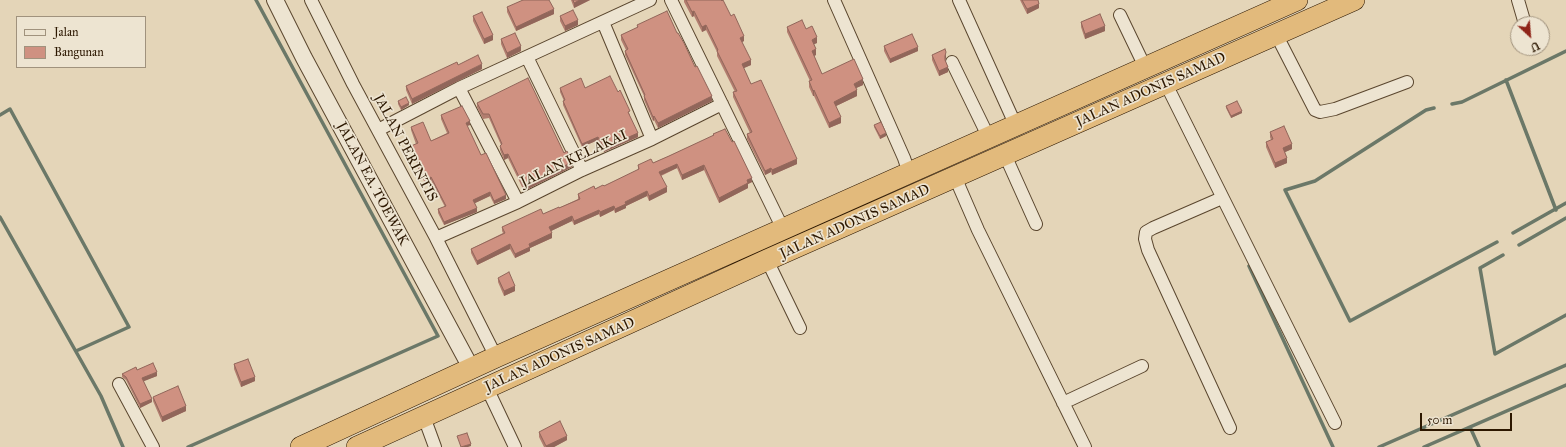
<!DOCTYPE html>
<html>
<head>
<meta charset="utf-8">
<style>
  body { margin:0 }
  #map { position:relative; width:1566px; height:447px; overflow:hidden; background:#e4d5b8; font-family:"IM FELL Great Primer",serif }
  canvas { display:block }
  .legend { position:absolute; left:16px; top:16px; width:130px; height:52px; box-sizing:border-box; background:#ede4d1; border:1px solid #a0927d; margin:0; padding:5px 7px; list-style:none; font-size:12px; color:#2c1700 }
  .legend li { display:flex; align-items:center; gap:8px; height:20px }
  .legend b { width:20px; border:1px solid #a0927d }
  .north { position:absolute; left:1510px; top:16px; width:40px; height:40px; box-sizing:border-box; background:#ede4d1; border:1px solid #a0927d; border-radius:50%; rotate:154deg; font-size:11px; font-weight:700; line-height:16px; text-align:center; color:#2c1700 }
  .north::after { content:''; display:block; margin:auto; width:14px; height:18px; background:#8f2418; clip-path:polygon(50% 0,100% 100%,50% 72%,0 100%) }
  .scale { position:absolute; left:1420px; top:413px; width:92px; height:18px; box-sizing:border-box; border:2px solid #2c1700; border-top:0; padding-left:5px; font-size:12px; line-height:14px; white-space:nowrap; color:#2c1700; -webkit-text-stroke:3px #ede4d1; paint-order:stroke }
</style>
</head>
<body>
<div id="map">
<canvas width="1566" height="447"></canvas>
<ul class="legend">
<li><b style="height:5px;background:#ede4d1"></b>Jalan</li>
<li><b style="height:11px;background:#cf9181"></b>Bangunan</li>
</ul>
<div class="north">U</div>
<div class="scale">50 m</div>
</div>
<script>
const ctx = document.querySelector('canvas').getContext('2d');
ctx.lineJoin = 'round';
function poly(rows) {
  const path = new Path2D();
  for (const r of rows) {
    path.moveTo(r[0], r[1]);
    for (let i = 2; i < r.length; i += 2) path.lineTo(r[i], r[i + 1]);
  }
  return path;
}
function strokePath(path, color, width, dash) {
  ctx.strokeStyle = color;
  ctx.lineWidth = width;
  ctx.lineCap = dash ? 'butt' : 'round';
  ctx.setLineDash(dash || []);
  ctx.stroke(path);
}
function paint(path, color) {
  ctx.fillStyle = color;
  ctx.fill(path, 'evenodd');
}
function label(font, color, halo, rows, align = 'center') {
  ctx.font = font + ' "IM FELL Great Primer",serif';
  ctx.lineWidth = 3.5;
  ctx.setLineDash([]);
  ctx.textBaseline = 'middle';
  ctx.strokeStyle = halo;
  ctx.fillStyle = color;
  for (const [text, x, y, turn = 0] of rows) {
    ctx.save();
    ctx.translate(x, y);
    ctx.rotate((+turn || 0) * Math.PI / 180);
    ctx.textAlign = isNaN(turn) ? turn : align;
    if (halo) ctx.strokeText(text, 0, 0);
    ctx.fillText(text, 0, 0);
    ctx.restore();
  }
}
strokePath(poly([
  [1506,80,1556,210],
  [1452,104,1462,102,1566,51],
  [1434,108,1426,110,1315,181,1285,190,1350,321,1497,242],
  [0,115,10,109,129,327,76,351],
  [0,217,101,396,123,447],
  [1513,233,1566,203],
  [1519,245,1566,218],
  [1503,255,1480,268,1495,354,1566,315],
  [1249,266,1333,447],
  [1470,427,1479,447],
  [188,447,438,336,256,0],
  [1379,447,1566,365],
  [1424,447,1566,385]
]), '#6b7868', 3.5);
const minor = poly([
  [311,0,353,84,436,238,496,357],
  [671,0,783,229],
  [834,0,904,158,909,173],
  [959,0,1016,126],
  [1518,0,1525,24],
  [1120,15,1145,67],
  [603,22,652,139],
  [1276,34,1315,110,1320,112,1335,109,1407,82],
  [527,57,582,170],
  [952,62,989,138],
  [1166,84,1335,423],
  [459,88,518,202],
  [378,130,459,88,650,0],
  [1005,155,1036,224],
  [955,177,978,230,1085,447],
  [1222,198,1153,228,1146,232,1145,239,1148,250,1230,428],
  [436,238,518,202,582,170,652,139,722,104],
  [767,260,800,328],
  [119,384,153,447],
  [487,388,515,447],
  [1063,403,1142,366],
  [424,417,435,447]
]);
const tertiary = poly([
  [275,0,304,58,471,368]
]);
const trunk = poly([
  [301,447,496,357,1297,0],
  [357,447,767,260,1354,0]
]);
strokePath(minor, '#5a462e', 14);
strokePath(tertiary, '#5a462e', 18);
strokePath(trunk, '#2c1700', 22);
strokePath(minor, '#ede4d1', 12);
strokePath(tertiary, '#ede4d1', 16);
strokePath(trunk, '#e2ba7c', 21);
paint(poly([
  [571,0,590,0,574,8],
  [684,0,721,0,744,41,742,42,751,65,743,68,751,84,797,164,772,175,771,172,765,175,747,139,747,134,750,133,733,97,733,92,735,92,717,56,717,52,706,30,702,32,694,16,692,17,684,2],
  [1020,0,1038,0,1039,8,1027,14],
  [507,7,554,14,516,31,507,12],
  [473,16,493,40,484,44,473,21],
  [560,16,578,25,565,31,560,21],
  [1081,22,1105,31,1085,39,1081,27],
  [637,25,677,33,712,101,658,128,654,120,653,121,644,100,644,96,625,55,625,51,626,50,621,40,621,35,637,28],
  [787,27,806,29,817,43,814,44,816,55,814,56,822,74,863,85,856,88,857,96,836,106,841,123,829,128,814,96,813,96,809,87,809,81,810,81,787,32],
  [501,39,521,51,507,58,501,44],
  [884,46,918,51,890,63,884,51],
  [932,55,946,57,945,60,948,72,939,76,932,60],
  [458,65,482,69,412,104,406,90,406,86],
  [560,88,585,88,618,92,630,115,629,115,638,137,604,152,598,140,582,147,563,105,563,101,564,101,560,92],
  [398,101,409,105,401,110,398,104],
  [477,103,564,153,572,167,524,191,508,158,504,160,500,150,500,146,501,145,489,118,483,119,477,107],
  [1226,106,1242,113,1231,118,1226,108],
  [441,115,470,125,467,126,481,155,506,199,494,204,490,196,475,203,477,212,444,225,438,213,438,209,445,207,431,180,425,183,418,169,418,165,411,150,411,146,416,144,411,130,411,127,431,141,447,133,441,119],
  [874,125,886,136,880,139,874,127],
  [1270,132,1292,149,1285,152,1287,163,1275,168,1266,147,1266,142,1271,140,1270,137],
  [713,134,732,142,752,182,748,184,748,188,719,203,704,170,682,180,677,168,661,176,667,192,649,201,647,196,626,206,626,208,615,213,614,210,600,217,599,214,574,225,572,221,551,231,552,238,530,248,530,251,515,258,510,249,477,265,471,253,471,249,503,233,502,231,502,227,543,214,559,208,578,199,578,194,604,186,638,170,638,165,653,163,669,156,713,136],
  [498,278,515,291,504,296,498,282],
  [234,364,255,381,241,387,234,369],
  [137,370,157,376,143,381,152,402,140,408,126,380,122,377,122,374],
  [153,397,186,411,162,422,153,401],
  [539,432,567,440,554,447,544,447,539,437]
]), '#b27d6f');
paint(poly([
  [580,0,590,0,574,8,574,3],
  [1039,4,1039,8,1027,14,1027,9],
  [554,9,554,14,516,31,516,27],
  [694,11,694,16,692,17,692,12],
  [578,20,578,25,565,31,565,26],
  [706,25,706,30,702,32,702,27],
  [1105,26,1105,31,1085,39,1085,34],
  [493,35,493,40,484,44,484,39],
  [744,36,744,41,740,43,740,38],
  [817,37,817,43,812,45,812,40],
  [521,46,521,51,507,58,507,53],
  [918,47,918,51,890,63,890,59],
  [816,49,816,55,812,57,812,51],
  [946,52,946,57,945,61,945,56],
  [751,60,751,65,742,69,742,64],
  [482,64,482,69,412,104,412,99],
  [948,67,948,72,939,76,939,71],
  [863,79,863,85,854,89,854,84],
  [814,90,814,96,813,96,813,91],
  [857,90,857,96,834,107,834,102],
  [712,96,712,101,658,128,658,123],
  [409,103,409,105,401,110,401,107],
  [1242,111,1242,113,1231,118,1231,116],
  [654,116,654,120,653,121,653,117],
  [841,117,841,123,829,128,829,123],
  [470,121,470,125,466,126,466,123],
  [638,133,638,137,604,152,604,148],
  [886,133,886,136,880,139,880,136],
  [598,137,598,140,582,147,582,144],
  [1292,144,1292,149,1283,153,1283,148],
  [508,154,508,158,504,160,504,155],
  [1287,158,1287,163,1275,168,1275,163],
  [797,159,797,164,772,175,772,170],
  [572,162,572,167,524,191,524,187],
  [677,164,677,168,659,176,659,172],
  [704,165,704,170,682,180,682,175],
  [771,168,771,172,765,175,765,171],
  [431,177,431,180,425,183,425,180],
  [752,178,752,182,748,184,748,188,719,203,719,198,747,180],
  [667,187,667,192,649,201,649,196],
  [647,191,647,196,626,206,626,208,615,213,615,209,625,202],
  [490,192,490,196,473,204,473,200],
  [506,195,506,199,494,204,494,201],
  [614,206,614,210,600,217,600,212],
  [477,208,477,212,444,225,444,222],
  [599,210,599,214,574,225,574,221],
  [572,216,572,221,549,232,549,227],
  [552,233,552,238,530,248,530,251,515,258,515,254,529,244],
  [510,244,510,249,477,265,477,261],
  [515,286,515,291,504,296,504,291],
  [157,372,157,376,142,382,142,378],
  [255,377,255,381,241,387,241,382],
  [152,399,152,402,140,408,140,404],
  [186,406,186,411,162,422,162,417],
  [567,436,567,440,554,447,546,447,546,446],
  [471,444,471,446,468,447,461,447]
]), '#91665a');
const building = poly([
  [523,0,549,0,554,9,516,27,507,7,523,0],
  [573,0,580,0,574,3,573,0],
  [686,0,721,0,722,1,723,0,731,16,734,14,744,36,740,38,751,60,742,64,751,84,761,80,797,159,772,170,771,168,765,171,747,134,752,132,733,92,737,91,717,51,718,50,706,25,702,27,694,11,692,12,686,0],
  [1022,0,1038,0,1039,4,1027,9,1022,0],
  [573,10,578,20,565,26,560,16,573,10],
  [667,11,677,33,678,33,684,43,695,67,697,66,712,96,658,123,654,116,653,117,644,96,645,95,625,51,628,49,621,35,638,27,637,25,667,11],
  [482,12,493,35,484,39,473,16,482,12],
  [1100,14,1105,26,1085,34,1081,22,1100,14],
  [802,20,806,29,812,26,817,37,812,40,816,49,812,51,822,74,854,59,863,79,854,84,857,90,834,102,841,117,829,123,814,90,813,91,809,81,812,80,787,27,802,20],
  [515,33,521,46,507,53,501,39,515,33],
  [912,34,918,47,890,59,884,46,912,34],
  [945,49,946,52,945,56,945,60,948,67,939,71,932,55,945,49],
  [478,55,482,64,412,99,406,86,457,62,458,65,478,55],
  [610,76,618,92,620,90,630,111,628,112,638,133,604,148,598,137,582,144,563,101,565,100,560,88,581,78,585,88,610,76],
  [528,78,564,153,567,151,572,162,524,187,508,154,504,155,500,146,502,144,489,114,483,114,477,103,528,78],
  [406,97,409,103,401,107,398,101,406,97],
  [1237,101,1242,111,1231,116,1226,106,1237,101],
  [462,106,470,121,466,123,481,155,486,153,506,195,494,201,490,192,473,200,477,208,444,222,438,209,446,206,431,177,425,180,418,166,419,165,411,146,418,143,411,127,423,122,431,141,449,133,441,115,462,106],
  [881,122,886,133,880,136,874,125,881,122],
  [1284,126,1292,144,1283,148,1287,158,1275,163,1266,142,1273,139,1270,132,1284,126],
  [725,129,732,142,734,141,752,178,747,180,748,183,719,198,704,165,682,175,677,164,659,172,667,187,649,196,647,191,625,202,626,204,615,209,614,206,600,212,599,210,574,221,572,216,549,227,552,233,529,244,530,247,515,254,510,244,477,261,471,249,505,233,502,227,541,209,543,214,559,207,559,208,580,199,578,194,594,186,595,189,603,185,604,186,639,169,638,165,651,159,653,163,669,156,714,135,713,134,725,129],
  [509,272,515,286,504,291,498,278,509,272],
  [248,359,255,377,241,382,234,364,248,359],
  [153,363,157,372,142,378,152,399,140,404,126,377,122,374,136,367,137,370,153,363],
  [178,386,186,406,162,417,153,397,178,386],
  [560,421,567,436,546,446,539,432,560,421],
  [467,433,471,444,461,447,457,436,467,433]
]);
paint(building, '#cf9181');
strokePath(building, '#91665a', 1);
label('14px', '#2c1700', '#ede4d1', [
  ["JALAN ADONIS SAMAD",1151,90,-24],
  ["JALAN PERINTIS",405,148,62],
  ["JALAN KELAKAI",574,159,-25],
  ["JALAN EA. TOEWAK",372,184,62],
  ["JALAN ADONIS SAMAD",855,222,-24],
  ["JALAN ADONIS SAMAD",560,355,-24]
]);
</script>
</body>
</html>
